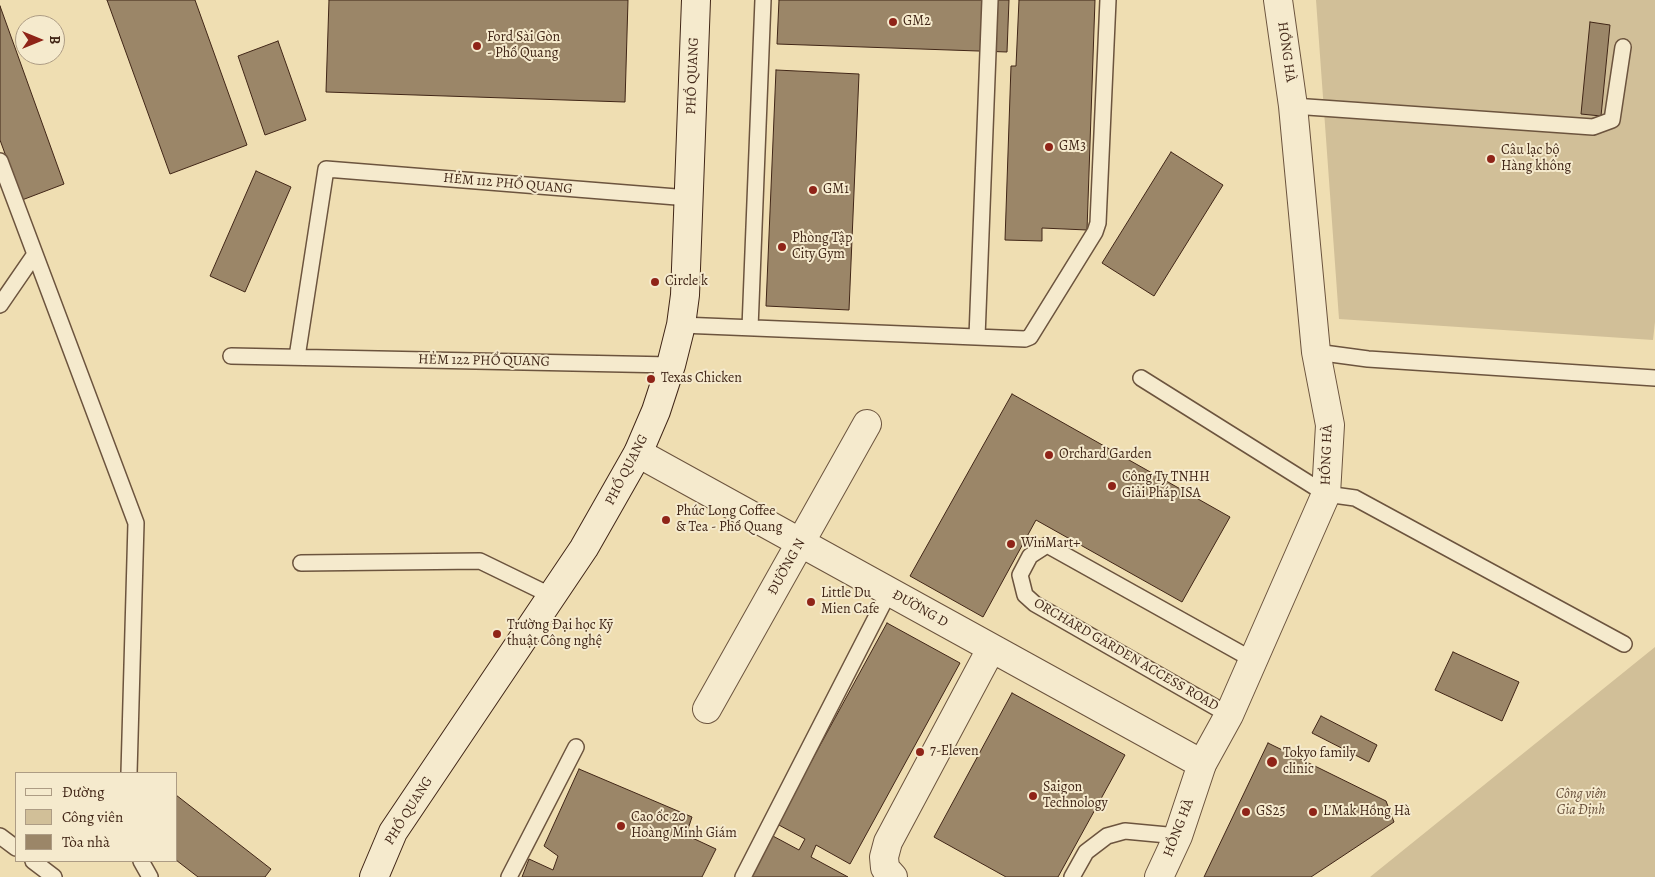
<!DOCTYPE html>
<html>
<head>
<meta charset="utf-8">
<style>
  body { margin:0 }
  #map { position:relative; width:1655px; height:877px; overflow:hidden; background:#efdeb2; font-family:Alegreya,serif }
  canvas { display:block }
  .legend { position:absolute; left:15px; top:772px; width:162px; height:90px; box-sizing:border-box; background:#f5eacd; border:1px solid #ad9c84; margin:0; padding:6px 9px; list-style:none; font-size:15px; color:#412617 }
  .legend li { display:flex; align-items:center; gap:10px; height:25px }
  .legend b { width:25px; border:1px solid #ad9c84 }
  .north { position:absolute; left:15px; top:15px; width:50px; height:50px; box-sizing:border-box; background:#f5eacd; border:1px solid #ad9c84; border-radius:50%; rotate:90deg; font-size:14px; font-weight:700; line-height:20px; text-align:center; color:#412617 }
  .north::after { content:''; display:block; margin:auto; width:18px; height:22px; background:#8f2418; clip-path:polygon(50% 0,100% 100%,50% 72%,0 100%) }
</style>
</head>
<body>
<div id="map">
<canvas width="1655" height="877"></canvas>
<ul class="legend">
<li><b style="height:6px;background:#f5eacd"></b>Đường</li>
<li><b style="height:14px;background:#d1bf98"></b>Công viên</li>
<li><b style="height:14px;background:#9b8668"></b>Tòa nhà</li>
</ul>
<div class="north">B</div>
</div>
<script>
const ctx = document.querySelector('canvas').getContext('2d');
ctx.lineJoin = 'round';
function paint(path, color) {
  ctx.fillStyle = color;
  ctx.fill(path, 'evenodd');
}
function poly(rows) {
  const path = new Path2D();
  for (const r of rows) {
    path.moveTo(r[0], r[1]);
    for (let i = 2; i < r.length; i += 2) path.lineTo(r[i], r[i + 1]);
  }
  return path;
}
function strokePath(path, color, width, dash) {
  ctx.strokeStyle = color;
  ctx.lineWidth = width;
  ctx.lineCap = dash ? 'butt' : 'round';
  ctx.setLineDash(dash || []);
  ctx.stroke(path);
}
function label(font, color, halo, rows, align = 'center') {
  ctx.font = font + ' Alegreya,serif';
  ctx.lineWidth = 4;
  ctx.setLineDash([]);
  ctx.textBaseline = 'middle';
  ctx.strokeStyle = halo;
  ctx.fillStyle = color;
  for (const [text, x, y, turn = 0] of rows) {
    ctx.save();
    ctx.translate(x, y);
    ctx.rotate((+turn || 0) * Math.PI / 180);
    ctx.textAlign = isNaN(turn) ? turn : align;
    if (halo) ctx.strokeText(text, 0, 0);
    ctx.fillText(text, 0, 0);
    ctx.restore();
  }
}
paint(poly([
  [1316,0,1655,0,1655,322,1653,340,1339,319],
  [1655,647,1655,877,1370,877]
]), '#d1bf98');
const building = poly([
  [107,0,195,0,247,145,170,174,107,0],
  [329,0,628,0,625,102,326,92,329,0],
  [779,0,1009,0,1007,52,777,44,779,0],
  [1019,0,1095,0,1087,230,1042,228,1042,241,1005,240,1011,66,1016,66,1019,0],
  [0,6,64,184,22,200,0,140,0,6],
  [1590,22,1610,25,1601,116,1581,114,1590,22],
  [278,41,306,120,265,135,238,56,278,41],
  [776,70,859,74,849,310,766,306,776,70],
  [1171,152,1223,185,1154,296,1102,263,1171,152],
  [256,171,291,187,245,292,210,276,256,171],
  [1012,394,1230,517,1182,602,1036,520,983,617,910,576,1012,394],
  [887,623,960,663,850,864,816,845,811,857,848,877,748,877,771,835,799,850,805,839,777,824,887,623],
  [1453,652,1519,682,1502,721,1435,690,1453,652],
  [1012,693,1125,755,1058,877,1006,877,934,837,1012,693],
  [1321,716,1377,745,1369,762,1312,733,1321,716],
  [1268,743,1386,801,1394,822,1311,877,1204,877,1268,743],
  [579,769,692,817,686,835,716,849,702,877,522,877,529,859,553,870,558,856,544,846,579,769],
  [176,795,271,869,265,877,198,877,176,860,176,795]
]);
paint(building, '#9b8668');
strokePath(building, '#412617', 1);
const service = poly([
  [1293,106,1593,127,1612,120,1623,47],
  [0,161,136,523,129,773],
  [0,305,35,254],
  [681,325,1025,339,1030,337,1095,232,1098,223,1108,0],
  [750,328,763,0],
  [977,337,990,0],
  [1316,352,1368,359,1655,378],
  [231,356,671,365],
  [297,357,326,169,689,198],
  [1141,378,1326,494,1355,498,1624,644],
  [301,563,480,561,552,596],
  [1229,715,1035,604,1025,595,1020,575,1030,556,1047,545,1253,660],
  [0,836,16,848],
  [33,861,54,877],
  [141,861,150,877],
  [509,877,576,747],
  [743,877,889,592],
  [1072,877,1086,852,1107,836,1125,831,1178,836]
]);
const minor = poly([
  [638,453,1202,764],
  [707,709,867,424],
  [893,877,885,868,884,857,888,842,991,649]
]);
const tertiary = poly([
  [1159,877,1178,836,1202,764,1229,715,1326,494,1330,425,1316,352,1293,106,1278,0]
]);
const secondary = poly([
  [374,877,393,832,584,548,638,453,656,411,671,365,681,325,685,295,696,0]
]);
strokePath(service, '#6c543e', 18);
strokePath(minor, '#6c543e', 30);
strokePath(tertiary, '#6c543e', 30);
strokePath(secondary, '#412617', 30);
strokePath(service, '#f5eacd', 15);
strokePath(minor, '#f5eacd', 28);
strokePath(tertiary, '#f5eacd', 28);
strokePath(secondary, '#f5eacd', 28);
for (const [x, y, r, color] of [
  [893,22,5,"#8f2418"],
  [477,46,5,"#8f2418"],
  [1049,147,5,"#8f2418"],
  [1491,159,5,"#8f2418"],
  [813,190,5,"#8f2418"],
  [782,247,5,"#8f2418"],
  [655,282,5,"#8f2418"],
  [651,379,5,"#8f2418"],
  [1049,455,5,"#8f2418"],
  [1112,486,5,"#8f2418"],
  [666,520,5,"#8f2418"],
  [1011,544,5,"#8f2418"],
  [811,602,5,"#8f2418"],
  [497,634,5,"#8f2418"],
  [920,752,5,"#8f2418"],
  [1272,762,6,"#8f2418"],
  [1033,796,5,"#8f2418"],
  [1246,812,5,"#8f2418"],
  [1313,812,5,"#8f2418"],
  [621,826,5,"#8f2418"]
]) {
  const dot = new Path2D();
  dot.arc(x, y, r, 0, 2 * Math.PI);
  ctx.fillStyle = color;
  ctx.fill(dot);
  strokePath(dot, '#f5eacd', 2);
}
label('14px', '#412617', '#f5eacd', [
  ["GM2",903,22],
  ["Ford Sài Gòn",487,38],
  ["- Phổ Quang",487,54],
  ["GM3",1059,147],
  ["Câu lạc bộ",1501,151],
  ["Hàng không",1501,167],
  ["GM1",823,190],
  ["Phòng Tập",792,239],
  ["City Gym",792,255],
  ["Circle k",665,282],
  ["Texas Chicken",661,379],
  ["Orchard Garden",1059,455],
  ["Công Ty TNHH",1122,478],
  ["Giải Pháp ISA",1122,494],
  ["Phúc Long Coffee",676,512],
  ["& Tea - Phổ Quang",676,528],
  ["WinMart+",1021,544],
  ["Little Du",821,594],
  ["Mien Cafe",821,610],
  ["Trường Đại học Kỹ",507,626],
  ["thuật Công nghệ",507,642],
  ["7-Eleven",930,752],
  ["Tokyo family",1283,754],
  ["clinic",1283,770],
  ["Saigon",1043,788],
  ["Technology",1043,804],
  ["GS25",1256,812],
  ["L’Mak Hồng Hà",1323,812],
  ["Cao ốc 20",631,818],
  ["Hoàng Minh Giám",631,834]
], 'left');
label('14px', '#412617', '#f5eacd', [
  ["HỒNG HÀ",1286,52,82],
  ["PHỔ QUANG",693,76,-88],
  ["HẺM 112 PHỔ QUANG",508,184,5],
  ["HẺM 122 PHỔ QUANG",484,361,1],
  ["HỒNG HÀ",1327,455,-88],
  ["PHỔ QUANG",627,470,-63],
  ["ĐƯỜNG N",787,567,-61],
  ["ĐƯỜNG D",920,609,29],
  ["ORCHARD GARDEN ACCESS ROAD",1126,655,30],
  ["PHỔ QUANG",409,811,-58],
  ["HỒNG HÀ",1179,828,-69]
]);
label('italic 14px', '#654c37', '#f5eacd', [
  ["Công viên",1581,795],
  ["Gia Định",1581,811]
]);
</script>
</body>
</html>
